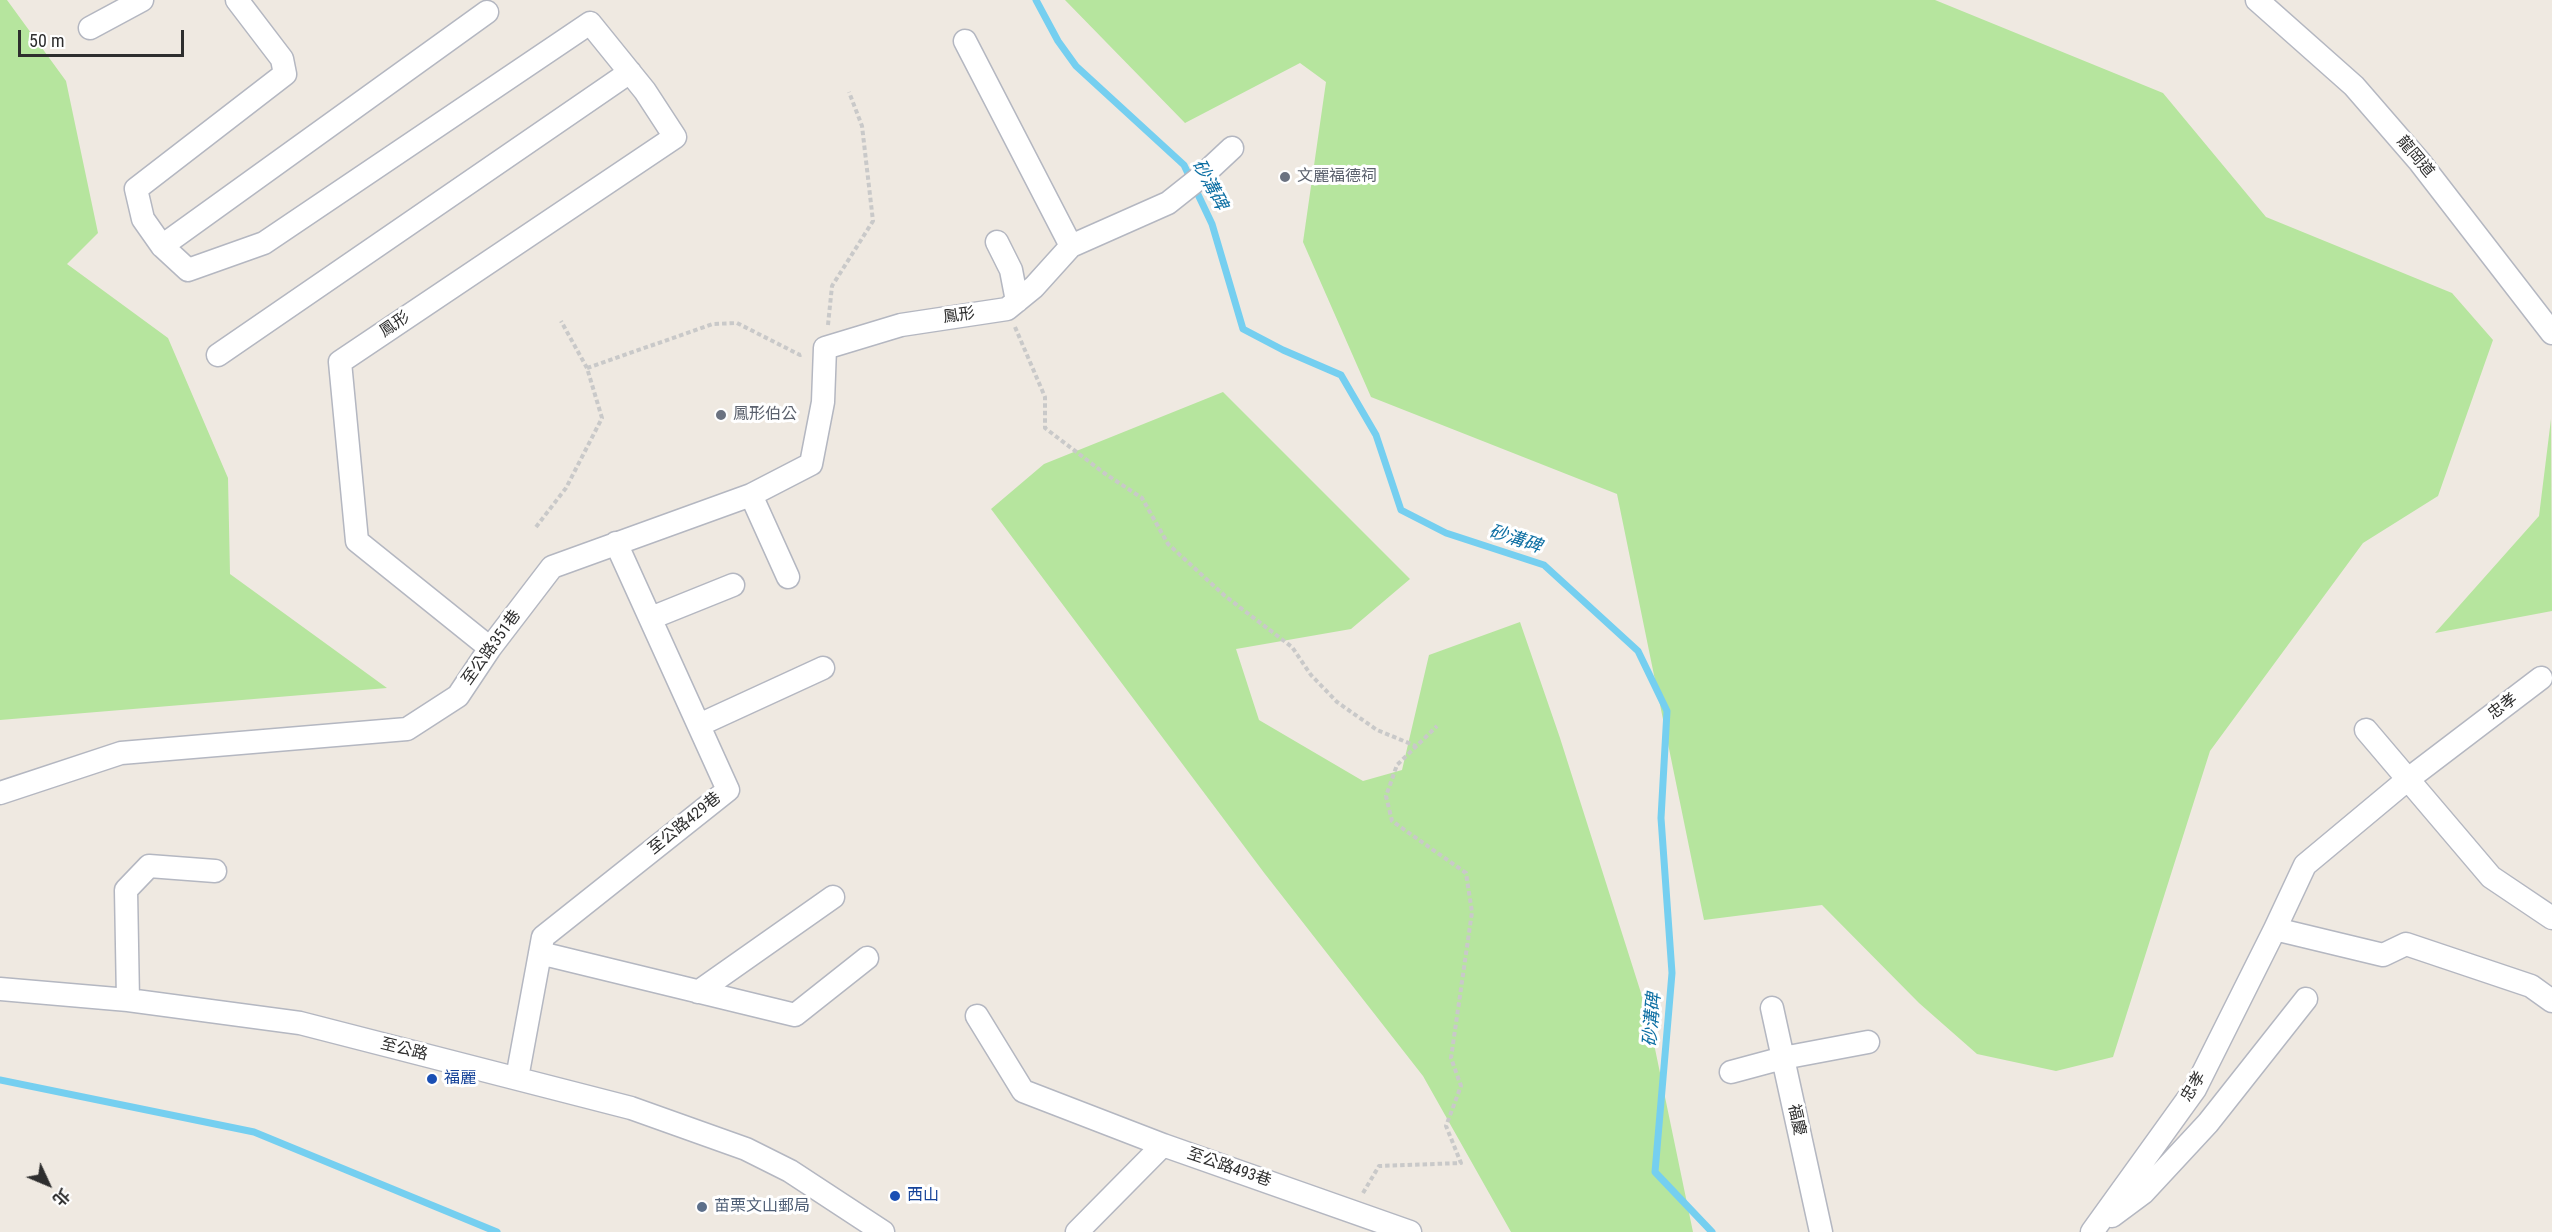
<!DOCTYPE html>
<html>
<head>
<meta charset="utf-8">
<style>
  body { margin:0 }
  #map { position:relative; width:2552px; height:1232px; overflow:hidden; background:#efe9e1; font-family:"Roboto Condensed","Noto Sans TC",sans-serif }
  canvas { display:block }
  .north { position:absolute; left:18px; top:1154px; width:60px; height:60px; -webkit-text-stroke:4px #fff; paint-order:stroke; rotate:134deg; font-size:16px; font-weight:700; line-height:24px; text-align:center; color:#2e2e2e }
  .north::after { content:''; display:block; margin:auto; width:21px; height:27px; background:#2e2e2e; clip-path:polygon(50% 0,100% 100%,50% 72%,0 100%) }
  .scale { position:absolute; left:18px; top:30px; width:166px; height:27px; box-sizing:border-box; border:3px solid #2e2e2e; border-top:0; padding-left:8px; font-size:18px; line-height:21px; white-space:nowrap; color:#2e2e2e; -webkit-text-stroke:4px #fff; paint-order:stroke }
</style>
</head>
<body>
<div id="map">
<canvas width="2552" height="1232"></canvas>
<div class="north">北</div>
<div class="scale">50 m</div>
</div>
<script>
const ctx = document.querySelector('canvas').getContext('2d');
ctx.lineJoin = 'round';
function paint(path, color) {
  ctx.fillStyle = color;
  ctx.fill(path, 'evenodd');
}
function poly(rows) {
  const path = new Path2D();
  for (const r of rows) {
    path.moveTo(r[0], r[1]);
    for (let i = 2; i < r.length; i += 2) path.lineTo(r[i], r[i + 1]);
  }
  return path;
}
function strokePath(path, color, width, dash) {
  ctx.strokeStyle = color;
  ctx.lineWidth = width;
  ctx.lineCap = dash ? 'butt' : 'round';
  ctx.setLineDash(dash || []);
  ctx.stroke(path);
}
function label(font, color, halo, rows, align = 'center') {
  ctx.font = font + ' "Roboto Condensed","Noto Sans TC",sans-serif';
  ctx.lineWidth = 6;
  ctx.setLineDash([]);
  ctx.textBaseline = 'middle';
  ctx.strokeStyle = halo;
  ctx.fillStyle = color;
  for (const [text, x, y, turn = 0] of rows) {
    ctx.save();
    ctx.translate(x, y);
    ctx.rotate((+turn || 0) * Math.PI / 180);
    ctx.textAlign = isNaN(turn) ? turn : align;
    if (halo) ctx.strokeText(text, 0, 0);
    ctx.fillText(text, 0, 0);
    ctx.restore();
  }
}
paint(poly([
  [0,0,7,0,66,81,98,233,67,264,168,338,228,478,230,574,387,688,0,720],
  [1065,0,1935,0,2163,93,2266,217,2452,293,2493,340,2438,496,2363,543,2210,751,2113,1057,2056,1071,1977,1054,1919,1003,1822,905,1704,920,1617,494,1371,397,1303,242,1326,82,1300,63,1185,123],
  [1223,392,1410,579,1351,629,1236,649,1259,720,1363,781,1402,770,1429,655,1520,622,1560,738,1648,1015,1693,1232,1511,1232,1423,1076,1265,874,991,509,1044,464],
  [2551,419,2552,611,2435,633,2539,516]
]), '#b6e59e');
strokePath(poly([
  [1036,0,1058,41,1076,66,1184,165,1212,224,1243,329,1283,350,1341,375,1376,435,1401,510,1446,533,1544,565,1638,651,1667,711,1661,818,1672,973,1655,1172,1712,1232],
  [0,1080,254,1132,497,1232]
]), '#75cff0', 7);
const minor = poly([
  [237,0,282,59,285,74,136,189,143,219,162,246,188,270,264,243,590,23,645,91,675,137,340,362,357,541,490,648],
  [2257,0,2354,86,2419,161,2552,333],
  [90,28,142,0],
  [965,41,1071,246],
  [997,242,1011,270,1017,301],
  [162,246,487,12],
  [218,355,630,72],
  [751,495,788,577],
  [651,618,733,585],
  [699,725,823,668],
  [2366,730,2491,877,2552,918],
  [0,793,121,753,407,729,458,696,490,648,552,567,751,495,811,464,823,402,825,348,901,325,1007,309,1034,287,1071,246,1168,203,1202,176,1232,148],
  [2275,929,2305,865,2407,780,2541,678],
  [540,953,795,1015,867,958],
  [0,989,128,1000,300,1023,631,1108,746,1149,790,1171,883,1232],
  [698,992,833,897],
  [128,1000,126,890,149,866,215,871],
  [1772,1008,1821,1232],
  [977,1016,1023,1091,1163,1145],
  [1731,1072,1783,1058,1868,1042],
  [517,1078,543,937,728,790,616,543],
  [2112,1216,2143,1193,2208,1123,2306,999],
  [1077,1232,1163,1145,1410,1232],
  [2092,1232,2195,1089,2275,929,2383,955,2406,944,2531,986,2552,1001]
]);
strokePath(minor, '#b4b7c1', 25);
strokePath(poly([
  [828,325,832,286,873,221,862,126,849,92],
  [1015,327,1045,397,1045,428,1104,473,1142,498,1168,544,1225,596,1292,647,1311,675,1337,702,1377,730,1416,746],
  [587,368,713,324,737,323,800,355,803,354],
  [536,527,566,488,602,418,587,368,561,321],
  [1363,1193,1379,1166,1461,1163,1446,1126,1461,1086,1451,1058,1472,912,1466,873,1392,821,1386,796,1397,765,1437,726]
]), '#c9c9c9', 4, [4.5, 3]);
strokePath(minor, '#fff', 22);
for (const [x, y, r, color] of [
  [1285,177,6,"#6b7280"],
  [721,415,6,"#6b7280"],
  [432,1079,6,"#1a4fb4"],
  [895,1196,6,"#1a4fb4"],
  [702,1207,6,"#5c6f8a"]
]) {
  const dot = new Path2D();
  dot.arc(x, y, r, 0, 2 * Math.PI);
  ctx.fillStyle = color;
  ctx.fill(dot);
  strokePath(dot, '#fff', 2);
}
label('16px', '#2e2e2e', '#fff', [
  ["龍岡道",2415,157,50],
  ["鳳形",959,316,-8],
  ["鳳形",395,325,-34],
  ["至公路351巷",492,648,-54],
  ["忠孝",2503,707,-37],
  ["至公路429巷",685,824,-39],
  ["至公路",404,1050,14],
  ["忠孝",2194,1087,-59],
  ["福慶",1796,1120,78],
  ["至公路493巷",1229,1168,19]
]);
label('16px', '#5b616d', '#fff', [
  ["文麗福德祠",1297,177],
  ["鳳形伯公",733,415]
], 'left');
label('16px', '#164399', '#fff', [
  ["福麗",444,1079],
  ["西山",907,1196]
], 'left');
label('16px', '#4e5e75', '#fff', [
  ["苗栗文山郵局",714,1207]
], 'left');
label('italic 18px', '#0d6fa3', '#fff', [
  ["砂溝碑",1209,185,62],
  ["砂溝碑",1515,540,18],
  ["砂溝碑",1653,1020,-85]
]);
</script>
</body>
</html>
